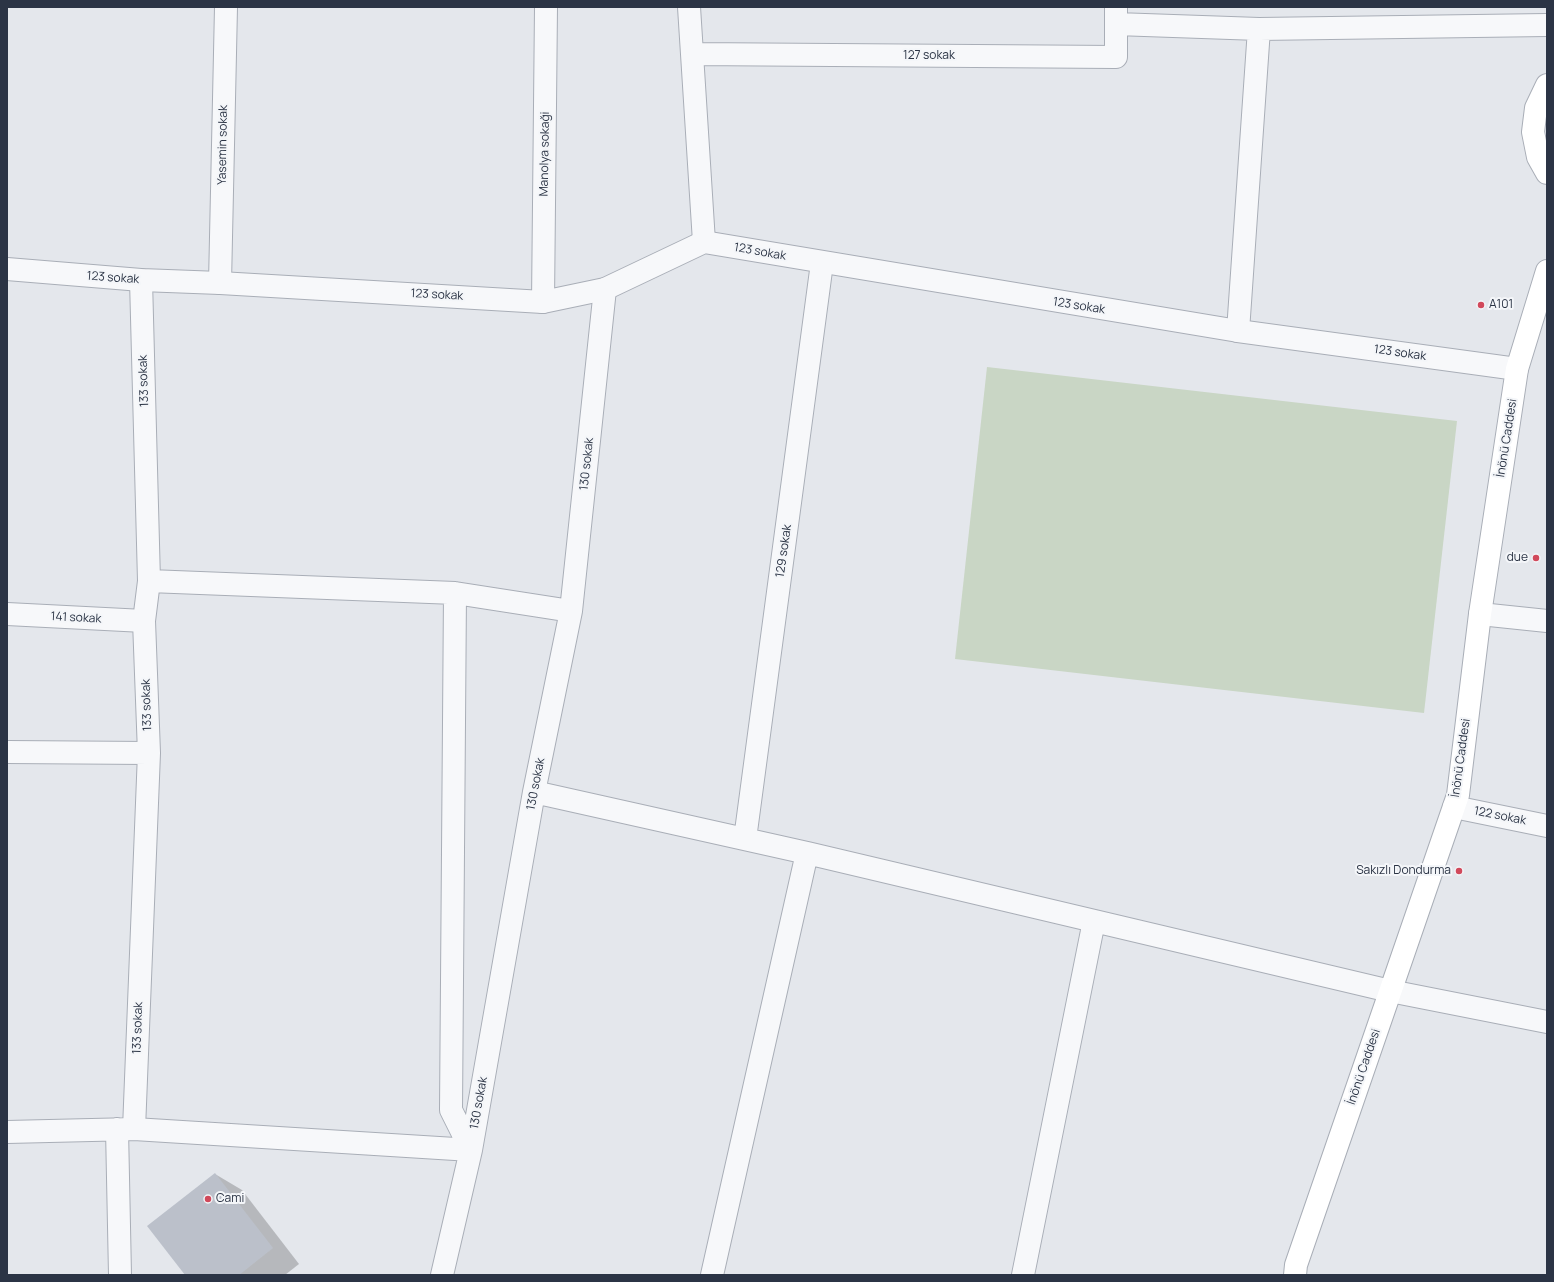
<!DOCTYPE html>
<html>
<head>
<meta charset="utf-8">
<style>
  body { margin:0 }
  #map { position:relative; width:1554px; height:1282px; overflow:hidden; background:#e4e7ec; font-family:Manrope,sans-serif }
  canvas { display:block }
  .frame { position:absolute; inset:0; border:8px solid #2b3445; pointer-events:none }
</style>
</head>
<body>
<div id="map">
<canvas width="1554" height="1282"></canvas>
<div class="frame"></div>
</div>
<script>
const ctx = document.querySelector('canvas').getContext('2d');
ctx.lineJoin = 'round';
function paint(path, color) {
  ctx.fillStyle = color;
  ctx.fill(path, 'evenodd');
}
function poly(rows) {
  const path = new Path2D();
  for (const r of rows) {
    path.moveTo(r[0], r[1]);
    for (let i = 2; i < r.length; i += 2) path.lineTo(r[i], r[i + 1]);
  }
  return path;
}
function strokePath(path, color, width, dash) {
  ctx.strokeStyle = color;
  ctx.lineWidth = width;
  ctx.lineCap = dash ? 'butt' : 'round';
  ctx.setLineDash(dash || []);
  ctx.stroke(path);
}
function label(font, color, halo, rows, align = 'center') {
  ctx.font = font + ' Manrope,sans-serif';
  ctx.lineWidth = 4;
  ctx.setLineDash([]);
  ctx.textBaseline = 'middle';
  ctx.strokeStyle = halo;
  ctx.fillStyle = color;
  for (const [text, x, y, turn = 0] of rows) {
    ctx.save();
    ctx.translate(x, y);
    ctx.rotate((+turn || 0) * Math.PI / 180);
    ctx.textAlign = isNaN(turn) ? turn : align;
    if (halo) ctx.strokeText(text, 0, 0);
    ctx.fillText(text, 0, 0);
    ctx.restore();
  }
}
paint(poly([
  [987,367,1457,421,1424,713,955,659]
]), '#c9d6c5');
paint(poly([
  [215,1174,242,1190,299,1264,285,1275,186,1275]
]), '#0003');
paint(poly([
  [215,1173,273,1248,239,1275,185,1275,147,1226]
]), '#bbc0ca');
const minor = poly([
  [689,7,704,242],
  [1116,24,1259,29,1547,25],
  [692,54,1116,57,1116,7],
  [220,283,226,7],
  [543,302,546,7],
  [1238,331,1259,29],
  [149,581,455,593,571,611],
  [7,614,144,621],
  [1480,614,1547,621],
  [7,752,149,753],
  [534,792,807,853],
  [1454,807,1547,826],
  [745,839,822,263],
  [117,1129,120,1275],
  [134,1129,149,753,144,621,149,581,141,280],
  [7,1132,134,1129,471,1150,451,1110,455,593],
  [442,1275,471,1150,534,792,571,611,605,289],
  [712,1275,807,853,1390,991,1547,1022],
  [1023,1275,1094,921]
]);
const tertiary = poly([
  [7,269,141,280,220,283,543,302,605,289,704,242,1238,331,1517,369]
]);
const secondary = poly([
  [1547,85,1536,108,1533,132,1538,157,1547,173],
  [1295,1275,1296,1265,1458,795,1480,614,1517,369,1547,271]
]);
strokePath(minor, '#a9aeb7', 24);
strokePath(tertiary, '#a9aeb7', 24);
strokePath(secondary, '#a9aeb7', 24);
strokePath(minor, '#f7f8fa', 22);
strokePath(tertiary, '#f7f8fa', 22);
strokePath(secondary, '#fff', 22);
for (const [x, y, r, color] of [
  [1481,305,4,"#d1495b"],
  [1536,558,4,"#d1495b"],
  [1459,871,4,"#d1495b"],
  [208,1199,4,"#d1495b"]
]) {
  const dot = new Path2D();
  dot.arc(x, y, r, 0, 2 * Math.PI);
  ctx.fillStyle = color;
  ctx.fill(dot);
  strokePath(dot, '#f4f6f9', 1.5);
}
label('12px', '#2b3445', '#f4f6f9', [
  ["127 sokak",929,56],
  ["Yasemin sokak",223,145,-89],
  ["Manolya sokaği",545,154,-89],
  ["123 sokak",760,252,10],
  ["123 sokak",113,278,4],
  ["123 sokak",437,295,3],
  ["123 sokak",1079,306,9],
  ["123 sokak",1400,353,8],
  ["133 sokak",144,381,-92],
  ["İnönü Caddesi",1507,438,-81],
  ["130 sokak",587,464,-84],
  ["129 sokak",784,551,-82],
  ["141 sokak",76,618,3],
  ["133 sokak",147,705,-92],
  ["İnönü Caddesi",1461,758,-82],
  ["130 sokak",536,784,-79],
  ["122 sokak",1500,816,11],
  ["133 sokak",138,1028,-88],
  ["İnönü Caddesi",1364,1067,-71],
  ["130 sokak",479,1103,-80]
]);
label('12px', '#2b3445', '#f4f6f9', [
  ["A101",1489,305],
  ["due",1528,558,"right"],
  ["Sakızlı Dondurma",1451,871,"right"],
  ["Cami",216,1199]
], 'left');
</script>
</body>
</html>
